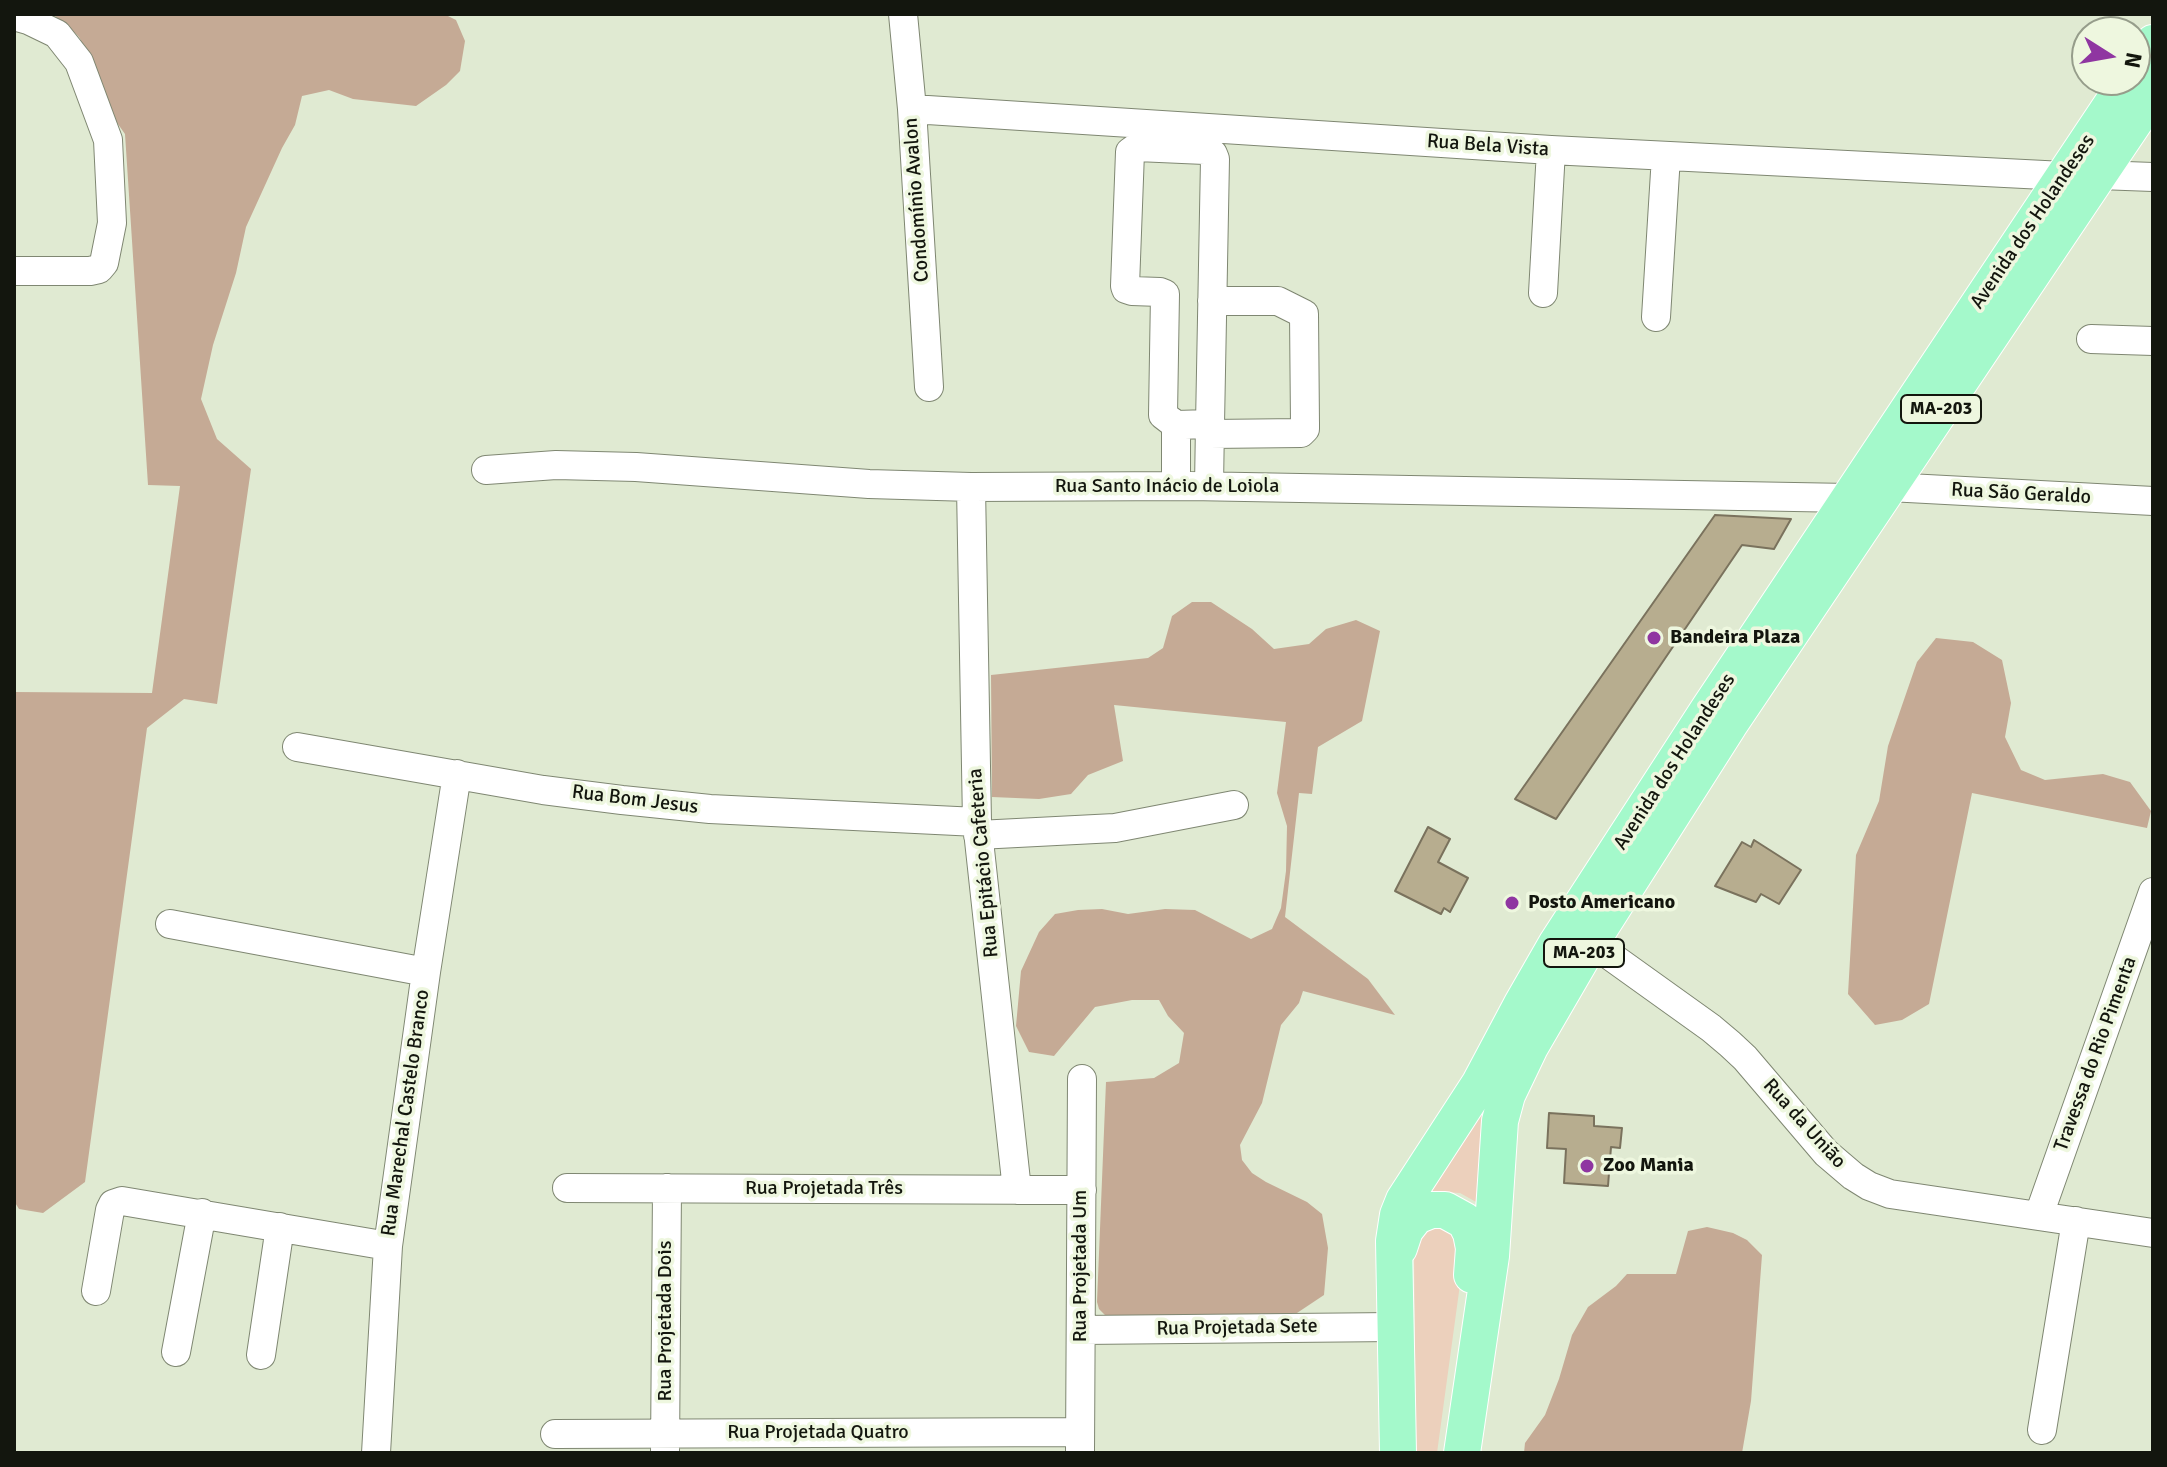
<!DOCTYPE html>
<html>
<head>
<meta charset="utf-8">
<style>
  body { margin:0 }
  #map { position:relative; width:2167px; height:1467px; overflow:hidden; background:#e0ead2; font-family:Signika,sans-serif }
  canvas { display:block }
  .frame { position:absolute; inset:0; border:16px solid #13160e; pointer-events:none }
  .north { position:absolute; left:2071px; top:16px; width:80px; height:80px; box-sizing:border-box; background:#eef7df; border:2px solid #969d8b; border-radius:50%; rotate:101deg; font-size:22px; font-weight:700; line-height:32px; text-align:center; color:#13160e }
  .north::after { content:''; display:block; margin:auto; width:28px; height:36px; background:#8f36a1; clip-path:polygon(50% 0,100% 100%,50% 72%,0 100%) }
</style>
</head>
<body>
<div id="map">
<canvas width="2167" height="1467"></canvas>
<div class="frame"></div>
<div class="north">N</div>
</div>
<script>
const ctx = document.querySelector('canvas').getContext('2d');
ctx.lineJoin = 'round';
function paint(path, color) {
  ctx.fillStyle = color;
  ctx.fill(path, 'evenodd');
}
function poly(rows) {
  const path = new Path2D();
  for (const r of rows) {
    path.moveTo(r[0], r[1]);
    for (let i = 2; i < r.length; i += 2) path.lineTo(r[i], r[i + 1]);
  }
  return path;
}
function strokePath(path, color, width, dash) {
  ctx.strokeStyle = color;
  ctx.lineWidth = width;
  ctx.lineCap = dash ? 'butt' : 'round';
  ctx.setLineDash(dash || []);
  ctx.stroke(path);
}
function label(font, color, halo, rows, align = 'center') {
  ctx.font = font + ' Signika,sans-serif';
  ctx.lineWidth = 7;
  ctx.setLineDash([]);
  ctx.textBaseline = 'middle';
  ctx.strokeStyle = halo;
  ctx.fillStyle = color;
  for (const [text, x, y, turn = 0] of rows) {
    ctx.save();
    ctx.translate(x, y);
    ctx.rotate((+turn || 0) * Math.PI / 180);
    ctx.textAlign = isNaN(turn) ? turn : align;
    if (halo) ctx.strokeText(text, 0, 0);
    ctx.fillText(text, 0, 0);
    ctx.restore();
  }
}
paint(poly([
  [1492,1082,1478,1203,1460,1193,1428,1191],
  [1434,1228,1440,1228,1452,1232,1464,1255,1437,1453,1416,1453,1414,1254,1415,1246,1424,1234]
]), '#ecd0bc');
paint(poly([
  [52,14,444,14,456,20,465,41,460,71,446,85,416,106,353,99,329,90,302,96,295,125,282,148,246,227,236,273,213,345,201,399,217,439,251,469,217,704,184,699,147,728,85,1182,43,1213,19,1209,14,1201,14,692,152,693,180,486,148,485,125,134,108,110,102,85,93,63,79,37,65,23],
  [1192,602,1211,602,1252,629,1274,649,1309,644,1326,629,1356,620,1380,631,1362,721,1318,747,1312,794,1299,793,1285,917,1368,979,1395,1015,1303,991,1299,1003,1281,1025,1262,1103,1240,1145,1242,1160,1252,1173,1266,1182,1307,1202,1322,1214,1328,1248,1324,1295,1294,1315,1106,1316,1099,1309,1097,1302,1106,1082,1154,1078,1179,1063,1184,1033,1168,1016,1159,1000,1132,1000,1095,1007,1054,1056,1029,1052,1016,1026,1021,971,1039,932,1055,914,1078,910,1102,909,1128,914,1165,909,1195,910,1251,939,1272,929,1281,908,1286,871,1287,826,1277,793,1286,722,1114,705,1123,761,1088,775,1071,794,1039,799,992,797,991,675,1148,658,1163,648,1172,616],
  [1936,638,1973,642,2002,660,2011,703,2005,737,2021,770,2045,780,2103,774,2130,782,2151,811,2147,828,1972,793,1929,1004,1902,1020,1875,1025,1848,994,1856,855,1879,801,1888,746,1917,662],
  [1707,1227,1733,1233,1747,1240,1762,1255,1751,1401,1742,1453,1524,1453,1525,1443,1545,1415,1559,1379,1572,1335,1588,1307,1616,1286,1627,1274,1676,1274,1688,1231]
]), '#c5aa95');
const building = poly([
  [1715,515,1791,519,1774,549,1742,545,1556,819,1515,799,1715,515],
  [1428,827,1450,839,1438,862,1468,878,1450,912,1444,908,1441,914,1395,891,1428,827],
  [1754,840,1801,870,1779,904,1761,894,1756,902,1715,886,1742,842,1751,847,1754,840],
  [1549,1113,1594,1116,1594,1126,1622,1128,1620,1148,1611,1147,1608,1186,1564,1183,1566,1149,1547,1148,1549,1113]
]);
paint(building, '#b7ad8f');
strokePath(building, '#7a725d', 2);
const minor = poly([
  [903,14,912,109,929,387],
  [14,16,28,20,57,34,79,62,108,140,112,223,104,263,99,269,90,271,14,271],
  [912,109,1551,150,2064,176],
  [2099,175,2153,177],
  [1543,293,1551,150],
  [1656,317,1666,156],
  [2091,339,2153,341],
  [1176,425,1163,415,1165,294,1160,292,1132,291,1126,289,1125,286,1130,152,1137,147,1205,150,1213,154,1215,159,1210,424],
  [1210,434,1301,433,1305,429,1305,425,1304,314,1278,301,1212,301],
  [486,470,556,465,636,467,869,484,971,487,1190,486,1849,498],
  [1176,486,1176,425,1210,424,1209,486],
  [971,487,977,822,1017,1190],
  [1889,487,2153,501],
  [297,747,543,790,622,800,710,809,977,822],
  [978,835,1115,828,1234,805],
  [170,924,426,972],
  [1591,942,1711,1028,1730,1044,1745,1058,1826,1153,1853,1176,1869,1186,1890,1194,2153,1233],
  [567,1188,1082,1190],
  [2039,1215,2153,892],
  [96,1291,110,1210,113,1204,122,1201,388,1246],
  [1081,1330,1394,1327],
  [176,1352,202,1213],
  [261,1355,280,1227],
  [2042,1430,2076,1221],
  [555,1434,1080,1432],
  [665,1452,667,1188],
  [376,1453,388,1246,426,972,457,774],
  [1080,1453,1082,1079]
]);
const major = poly([
  [2135,70,2153,43],
  [1399,1248,1405,1230,1416,1216,1431,1210,1445,1210,1465,1221,1471,1233,1474,1248,1472,1275],
  [1398,1453,1394,1241,1398,1215,1404,1200,1480,1083,1522,1004,1557,943,1708,710,2128,80],
  [1462,1453,1491,1256,1500,1121,1507,1095,1530,1047,1591,942,1729,725,2153,94]
]);
strokePath(minor, '#7f8772', 30);
strokePath(major, '#fff', 38);
strokePath(minor, '#fff', 28);
strokePath(major, '#a4f9cb', 36);
for (const [x, y, r, color] of [
  [1654,638,8,"#8f36a1"],
  [1512,903,8,"#8f36a1"],
  [1587,1166,8,"#8f36a1"]
]) {
  const dot = new Path2D();
  dot.arc(x, y, r, 0, 2 * Math.PI);
  ctx.fillStyle = color;
  ctx.fill(dot);
  strokePath(dot, '#eef7df', 3);
}
for (const [x, y, w] of [
  [1941,409,80],
  [1584,953,80]
]) {
  const box = new Path2D();
  box.roundRect(x - w / 2, y - 14, w, 28, 6);
  ctx.fillStyle = '#eef7df';
  ctx.fill(box);
  strokePath(box, '#13160e', 2);
}
label('bold 18px', '#13160e', null, [
  ["MA-203",1941,409],
  ["MA-203",1584,953]
]);
label('20px', '#13160e', '#eef7df', [
  ["Rua Bela Vista",1488,146,4],
  ["Condomínio Avalon",917,200,-94],
  ["Avenida dos Holandeses",2033,222,-56],
  ["Rua Santo Inácio de Loiola",1167,487],
  ["Rua São Geraldo",2021,494,3],
  ["Avenida dos Holandeses",1675,762,-57],
  ["Rua Bom Jesus",635,800,7],
  ["Rua Epitácio Cafeteria",984,863,-95],
  ["Travessa do Rio Pimenta",2096,1054,-70],
  ["Rua Marechal Castelo Branco",406,1113,-82],
  ["Rua da União",1804,1124,48],
  ["Rua Projetada Três",824,1189],
  ["Rua Projetada Um",1081,1266,-90],
  ["Rua Projetada Dois",666,1321,-90],
  ["Rua Projetada Sete",1237,1328,-1],
  ["Rua Projetada Quatro",818,1433]
]);
label('bold 20px', '#13160e', '#eef7df', [
  ["Bandeira Plaza",1670,638],
  ["Posto Americano",1528,903],
  ["Zoo Mania",1603,1166]
], 'left');
</script>
</body>
</html>
